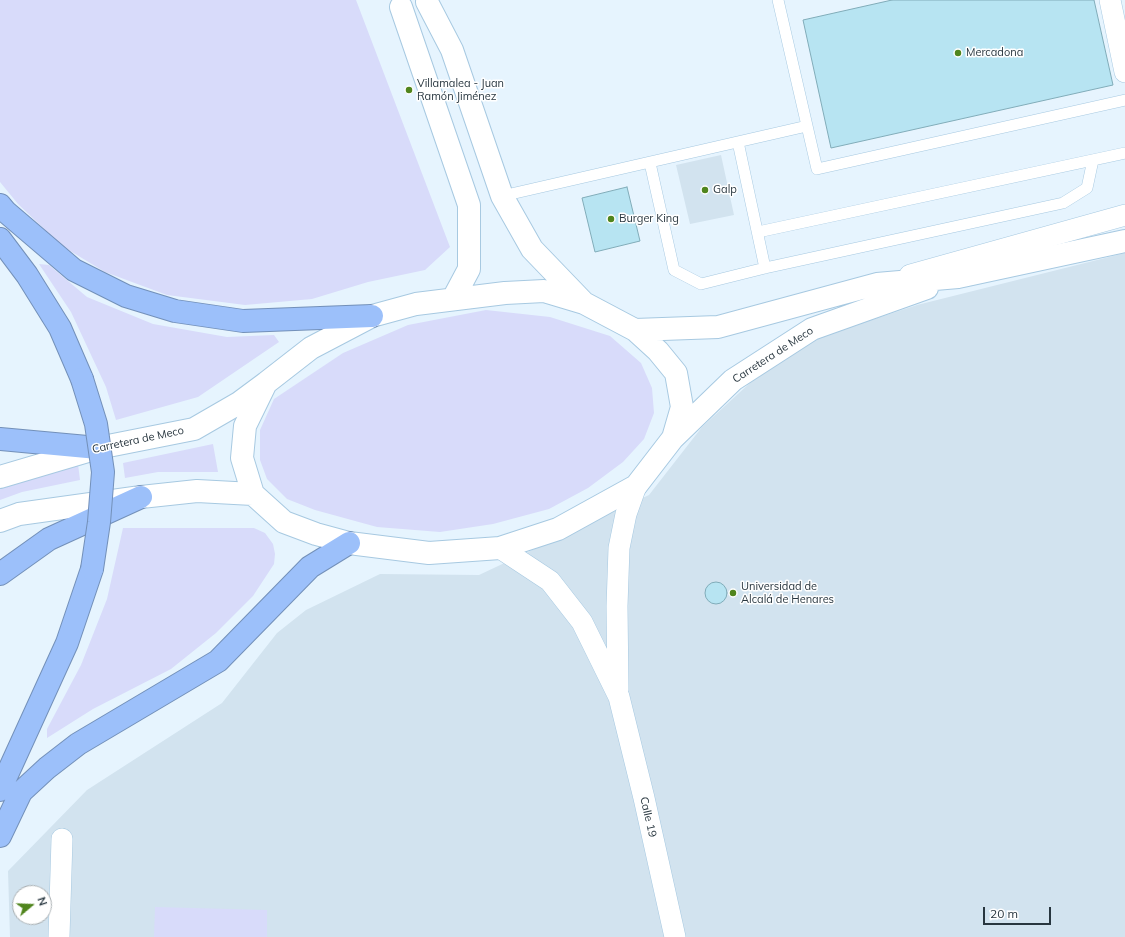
<!DOCTYPE html>
<html>
<head>
<meta charset="utf-8">
<style>
  body { margin:0 }
  #map { position:relative; width:1125px; height:937px; overflow:hidden; background:#e6f4fe; font-family:Mulish,sans-serif }
  canvas { display:block }
  .north { position:absolute; left:12px; top:885px; width:40px; height:40px; box-sizing:border-box; background:#fff; border:1px solid #a9afb2; border-radius:50%; rotate:71deg; font-size:11px; font-weight:700; line-height:16px; text-align:center; color:#28363f }
  .north::after { content:''; display:block; margin:auto; width:14px; height:18px; background:#50851d; clip-path:polygon(50% 0,100% 100%,50% 72%,0 100%) }
  .scale { position:absolute; left:983px; top:907px; width:68px; height:18px; box-sizing:border-box; border:2px solid #28363f; border-top:0; padding-left:5px; font-size:12px; line-height:14px; white-space:nowrap; color:#28363f; -webkit-text-stroke:3px #fff; paint-order:stroke }
</style>
</head>
<body>
<div id="map">
<canvas width="1125" height="937"></canvas>
<div class="north">N</div>
<div class="scale">20 m</div>
</div>
<script>
const ctx = document.querySelector('canvas').getContext('2d');
ctx.lineJoin = 'round';
function paint(path, color) {
  ctx.fillStyle = color;
  ctx.fill(path, 'evenodd');
}
function poly(rows) {
  const path = new Path2D();
  for (const r of rows) {
    if (r.length === 3) {
      path.moveTo(r[0] + r[2], r[1]);
      path.arc(r[0], r[1], r[2], 0, 2 * Math.PI);
      continue;
    }
    path.moveTo(r[0], r[1]);
    for (let i = 2; i < r.length; i += 2) path.lineTo(r[i], r[i + 1]);
  }
  return path;
}
function strokePath(path, color, width, dash) {
  ctx.strokeStyle = color;
  ctx.lineWidth = width;
  ctx.lineCap = dash ? 'butt' : 'round';
  ctx.setLineDash(dash || []);
  ctx.stroke(path);
}
function label(font, color, halo, rows, align = 'center') {
  ctx.font = font + ' Mulish,sans-serif';
  ctx.lineWidth = 3;
  ctx.setLineDash([]);
  ctx.textBaseline = 'middle';
  ctx.strokeStyle = halo;
  ctx.fillStyle = color;
  for (const [text, x, y, turn = 0] of rows) {
    ctx.save();
    ctx.translate(x, y);
    ctx.rotate((+turn || 0) * Math.PI / 180);
    ctx.textAlign = isNaN(turn) ? turn : align;
    if (halo) ctx.strokeText(text, 0, 0);
    ctx.fillText(text, 0, 0);
    ctx.restore();
  }
}
paint(poly([
  [721,155,734,215,690,224,676,165],
  [1125,253,1125,937,10,937,8,871,87,790,222,703,277,633,306,610,380,574,479,575,649,495,702,427,764,370,820,337,917,305],
  [20,893,44,893,44,917,20,917]
]), '#d2e3ef');
paint(poly([
  [0,0,356,0,450,247,425,270,368,282,312,299,245,305,167,295,105,272,62,246,18,204,0,182],
  [39,264,49,265,87,297,153,324,227,337,274,335,279,342,198,397,116,420,106,387,71,312],
  [486,310,550,317,610,336,641,363,652,388,654,413,644,439,623,462,588,488,549,509,493,524,440,532,377,527,315,510,287,499,267,479,260,460,260,430,274,399,343,353,408,325],
  [213,444,218,472,158,472,125,478,123,463],
  [78,464,80,480,22,492,0,500,0,488],
  [123,528,254,528,265,533,273,544,275,554,274,564,253,596,216,633,171,669,93,709,47,738,47,729,81,665,107,599],
  [155,907,267,910,267,937,154,937]
]), '#d8dbfa');
const building = poly([
  [892,0,1094,0,1113,85,831,148,803,20,892,0],
  [627,187,640,241,595,252,582,198,627,187],
  [716,593,11]
]);
paint(building, '#b7e4f2');
strokePath(building, '#81acb9', 1);
const lane = poly([
  [778,0,817,169,1125,100],
  [738,142,765,268],
  [650,163,674,270,701,284,765,268,1063,203,1087,188,1093,160],
  [502,196,807,126],
  [758,232,1125,153]
]);
const street = poly([
  [1110,0,1125,72],
  [910,275,1125,215],
  [500,548,550,581,582,622,619,697,644,798,675,937],
  [618,690,617,606,619,548,626,514,636,486],
  [59,937,62,839]
]);
const secondary = poly([
  [427,2,452,50,502,196,532,249,583,302],
  [401,7,469,205,469,269,453,299],
  [635,330,718,327,877,284,958,277,1125,241],
  [673,438,733,380,812,329,927,288],
  [0,477,98,448,194,429,239,403,266,383,311,348,372,316,416,304,505,293,544,291,584,303,635,330,658,351,676,373,682,407,673,438,636,486,558,529,500,548,429,553,349,543,316,534,284,522,253,494,242,458,245,426,266,383],
  [0,521,19,514,141,497,197,491,253,494]
]);
const highway = poly([
  [0,205,5,211,74,270,126,296,175,311,243,321,372,316],
  [0,239,27,275,60,328,82,379],
  [0,439,98,448],
  [0,574,49,539,141,497],
  [0,790,67,643,92,569],
  [0,836,21,792,47,768,78,744,218,661,310,567,349,543]
]);
strokePath(lane, '#a7c9e1', 12);
strokePath(street, '#a7c9e1', 22);
strokePath(secondary, '#a7c9e1', 24);
strokePath(highway, '#7390b9', 24);
strokePath(lane, '#fff', 11);
strokePath(street, '#fff', 21);
strokePath(secondary, '#fff', 22);
strokePath(highway, '#9cc0fa', 22);
const highwayBridge = poly([
  [82,379,96,424,103,472,99,522,92,569]
]);
strokePath(highwayBridge, '#7390b9', 24, []);
strokePath(highwayBridge, '#9cc0fa', 22);
for (const [x, y, r, color] of [
  [958,53,4,"#50851d"],
  [409,90,4,"#50851d"],
  [705,190,4,"#50851d"],
  [611,219,4,"#50851d"],
  [733,593,4,"#50851d"]
]) {
  const dot = new Path2D();
  dot.arc(x, y, r, 0, 2 * Math.PI);
  ctx.fillStyle = color;
  ctx.fill(dot);
  strokePath(dot, '#fff', 1.5);
}
label('11px', '#28363f', '#fff', [
  ["Mercadona",966,53],
  ["Villamalea - Juan",417,84],
  ["Ramón Jiménez",417,97],
  ["Galp",713,190],
  ["Burger King",619,219],
  ["Universidad de",741,587],
  ["Alcalá de Henares",741,600]
], 'left');
label('11px', '#28363f', '#fff', [
  ["Carretera de Meco",773,355,-33],
  ["Carretera de Meco",138,440,-12],
  ["Calle 19",648,817,77]
]);
</script>
</body>
</html>
